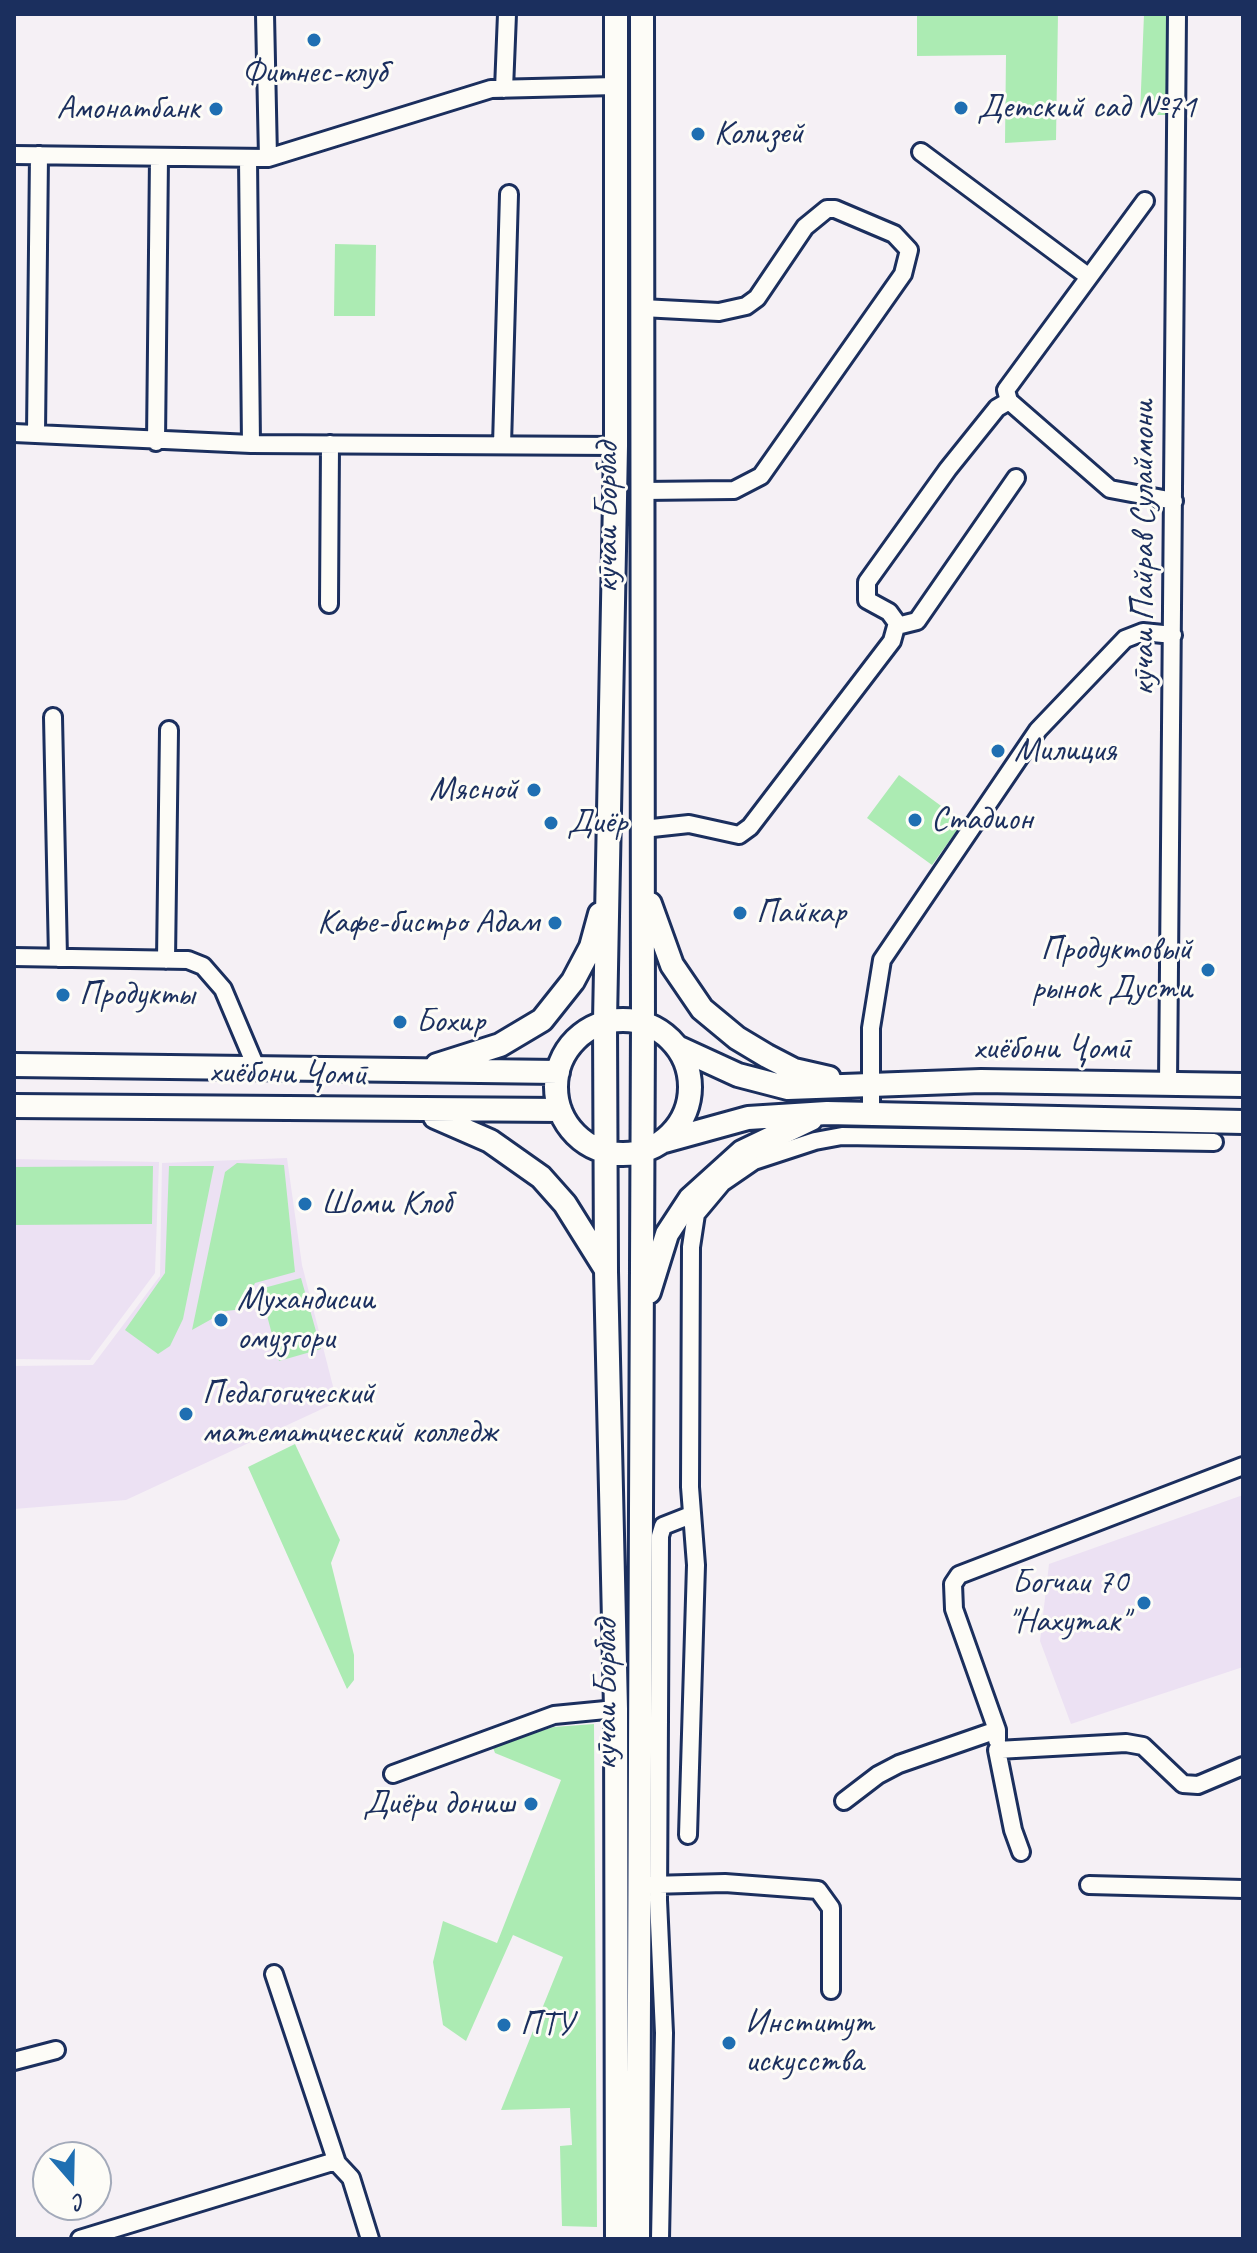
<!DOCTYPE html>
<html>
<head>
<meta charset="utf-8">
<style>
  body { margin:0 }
  #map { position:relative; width:1257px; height:2253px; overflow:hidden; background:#f5f0f5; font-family:Caveat,sans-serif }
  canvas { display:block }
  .frame { position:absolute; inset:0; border:16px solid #1b2f5e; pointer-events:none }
  .north { position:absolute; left:32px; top:2141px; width:80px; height:80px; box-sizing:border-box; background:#fdfcf7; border:2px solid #a3aaba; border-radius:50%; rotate:160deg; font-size:22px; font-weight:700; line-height:32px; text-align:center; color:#1b2f5e }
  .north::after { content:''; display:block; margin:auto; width:28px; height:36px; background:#1f6fb2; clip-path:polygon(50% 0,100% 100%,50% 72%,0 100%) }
</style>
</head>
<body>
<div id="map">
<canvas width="1257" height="2253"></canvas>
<div class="frame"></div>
<div class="north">С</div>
</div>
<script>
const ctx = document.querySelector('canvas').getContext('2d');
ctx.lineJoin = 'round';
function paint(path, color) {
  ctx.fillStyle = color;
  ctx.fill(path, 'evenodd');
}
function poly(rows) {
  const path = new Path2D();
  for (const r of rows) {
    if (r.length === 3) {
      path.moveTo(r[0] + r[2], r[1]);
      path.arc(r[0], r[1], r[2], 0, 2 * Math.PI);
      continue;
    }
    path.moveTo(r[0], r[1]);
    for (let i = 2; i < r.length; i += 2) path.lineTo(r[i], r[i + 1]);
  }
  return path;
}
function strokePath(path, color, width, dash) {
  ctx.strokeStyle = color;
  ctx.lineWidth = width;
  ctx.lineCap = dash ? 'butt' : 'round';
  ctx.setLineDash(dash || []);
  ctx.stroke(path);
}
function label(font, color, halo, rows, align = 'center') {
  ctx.font = font + ' Caveat,sans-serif';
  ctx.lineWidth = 6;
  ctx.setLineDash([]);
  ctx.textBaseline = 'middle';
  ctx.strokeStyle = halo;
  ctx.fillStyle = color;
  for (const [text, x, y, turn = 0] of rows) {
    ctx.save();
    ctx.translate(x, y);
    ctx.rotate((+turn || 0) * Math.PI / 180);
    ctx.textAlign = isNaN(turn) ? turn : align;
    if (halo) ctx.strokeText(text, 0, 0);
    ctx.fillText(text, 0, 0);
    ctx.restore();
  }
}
paint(poly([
  [287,1158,302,1265,337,1402,126,1500,14,1509,14,1366,93,1365,160,1276,162,1163],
  [14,1159,159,1162,155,1273,90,1360,14,1359],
  [1243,1495,1243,1667,1071,1724,1040,1641,1049,1564]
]), '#ece1f3');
paint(poly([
  [917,14,1058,14,1056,140,1005,143,1006,55,917,56],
  [1144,14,1167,14,1167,115,1140,115],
  [335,244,376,245,375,316,334,316],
  [899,775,963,822,932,865,867,818],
  [237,1163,284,1165,295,1272,255,1283,243,1309,226,1311,192,1330,225,1172],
  [153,1166,152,1224,14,1225,14,1167],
  [169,1166,214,1166,183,1319,170,1346,158,1354,125,1330,165,1273],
  [301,1278,321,1349,279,1361,260,1289],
  [295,1444,340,1540,331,1563,354,1655,354,1680,347,1689,248,1467],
  [594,1724,597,2227,562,2226,560,2146,572,2145,570,2108,501,2110,563,1957,513,1935,466,2041,443,2025,433,1962,443,1921,497,1943,561,1780,495,1753,492,1745,554,1727]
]), '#acebb3');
const minor = poly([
  [265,14,268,158],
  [504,89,507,14],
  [921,152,1089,277],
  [14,155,268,158,491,89,616,86],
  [248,159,251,444],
  [1145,201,1006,390,1009,401,1110,489,1174,501],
  [642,308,719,312,746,306,757,298,805,227,827,209,835,209,894,234,909,250,903,274,761,476,734,490,642,491],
  [14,433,251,444,616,446],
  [36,433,39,155],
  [156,442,159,157],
  [502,445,509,194],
  [329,604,330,444],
  [897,626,917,621,1016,478],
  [53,717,58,958],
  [643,829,689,824,739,835,750,827,892,641,897,623,889,612,867,600,867,582,948,469,997,408,1009,401],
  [14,957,188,960,203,966,223,989,256,1067],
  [166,960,169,730],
  [1168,1083,1177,14],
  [871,1114,871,1028,882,960,1038,730,1125,639,1143,632,1173,635],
  [997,1730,954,1609,953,1584,959,1575,1243,1466],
  [393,1774,554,1715,616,1709],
  [844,1801,878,1775,899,1764,997,1730,997,1740],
  [688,1835,696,1565,690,1487,691,1247,696,1214,722,1183,754,1161,815,1141,842,1136,1214,1142],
  [1021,1852,1013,1830,997,1750,1126,1743,1143,1746,1183,1784,1198,1785,1243,1766],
  [650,1885,725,1883,818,1890,831,1908,831,1990],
  [1089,1885,1243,1889],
  [274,1974,337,2163],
  [14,2061,56,2050],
  [80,2239,329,2163,337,2163,351,2178,370,2239],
  [660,2239,664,2033,658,1900,660,1536,663,1526,691,1515]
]);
const secondary = poly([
  [616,14,616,446,605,1021,606,1271,616,1709,617,2239],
  [650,904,672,965,702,1009,737,1038,767,1056,794,1070,829,1078],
  [623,1087,67],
  [677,1047,738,1075,788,1088,981,1081,1243,1085],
  [14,1065,558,1072],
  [437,1065,500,1045,542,1020,573,981,591,947,600,914],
  [14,1106,560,1110],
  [435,1117,490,1141,541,1177,565,1204,605,1268],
  [661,1142,748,1118,827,1113,1243,1122],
  [649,1292,667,1234,690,1199,742,1152,811,1119],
  [638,2239,643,1023,642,14]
]);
strokePath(minor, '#1b2f5e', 22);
strokePath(secondary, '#1b2f5e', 28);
strokePath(minor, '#fdfcf7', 16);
strokePath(secondary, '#fdfcf7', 22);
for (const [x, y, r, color] of [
  [314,40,8,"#1f6fb2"],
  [961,108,8,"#1f6fb2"],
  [216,109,8,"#1f6fb2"],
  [698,134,8,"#1f6fb2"],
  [998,751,8,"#1f6fb2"],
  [534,790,8,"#1f6fb2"],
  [915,820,8,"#1f6fb2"],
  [551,823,8,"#1f6fb2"],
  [740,913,8,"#1f6fb2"],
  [555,923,8,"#1f6fb2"],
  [1208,970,8,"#1f6fb2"],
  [63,995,8,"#1f6fb2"],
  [400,1022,8,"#1f6fb2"],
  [305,1204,8,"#1f6fb2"],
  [221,1320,8,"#1f6fb2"],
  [186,1414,8,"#1f6fb2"],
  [1144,1603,8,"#1f6fb2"],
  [531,1804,8,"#1f6fb2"],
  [504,2025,8,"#1f6fb2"],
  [729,2043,8,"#1f6fb2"]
]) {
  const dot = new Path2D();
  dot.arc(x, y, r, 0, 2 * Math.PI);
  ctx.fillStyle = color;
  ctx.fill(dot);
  strokePath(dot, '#fdfcf7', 3);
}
label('34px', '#1b2f5e', '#fdfcf7', [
  ["Фитнес-клуб",314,73,"center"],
  ["Детский сад №71",977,108],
  ["Амонатбанк",200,109,"right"],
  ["Колизей",714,134],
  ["Милиция",1014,751],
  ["Мясной",518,790,"right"],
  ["Стадион",931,820],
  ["Диëр",567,823],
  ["Пайкар",756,913],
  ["Кафе-бистро Адам",539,923,"right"],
  ["Продуктовый",1192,950,"right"],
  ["рынок Дусти",1192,989,"right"],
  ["Продукты",79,995],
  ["Бохир",416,1022],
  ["Шоми Клоб",321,1204],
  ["Мухандисии",237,1300],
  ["омузгори",237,1339],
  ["Педагогический",202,1394],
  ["математический колледж",202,1433],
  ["Богчаи 70",1128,1583,"right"],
  ["\"Нахутак\"",1128,1622,"right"],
  ["Диёри дониш",515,1804,"right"],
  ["Институт",745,2023],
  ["искусства",745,2062],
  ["ПТУ",520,2025]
], 'left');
label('34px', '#1b2f5e', '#fdfcf7', [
  ["кӯчаи Борбад",608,518,-90],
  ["кӯчаи Пайрав Сулаймони",1144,548,-90],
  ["хиёбони Ҷомӣ",1052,1049],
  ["хиёбони Ҷомӣ",288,1074,1],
  ["кӯчаи Борбад",607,1695,-90]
]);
</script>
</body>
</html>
